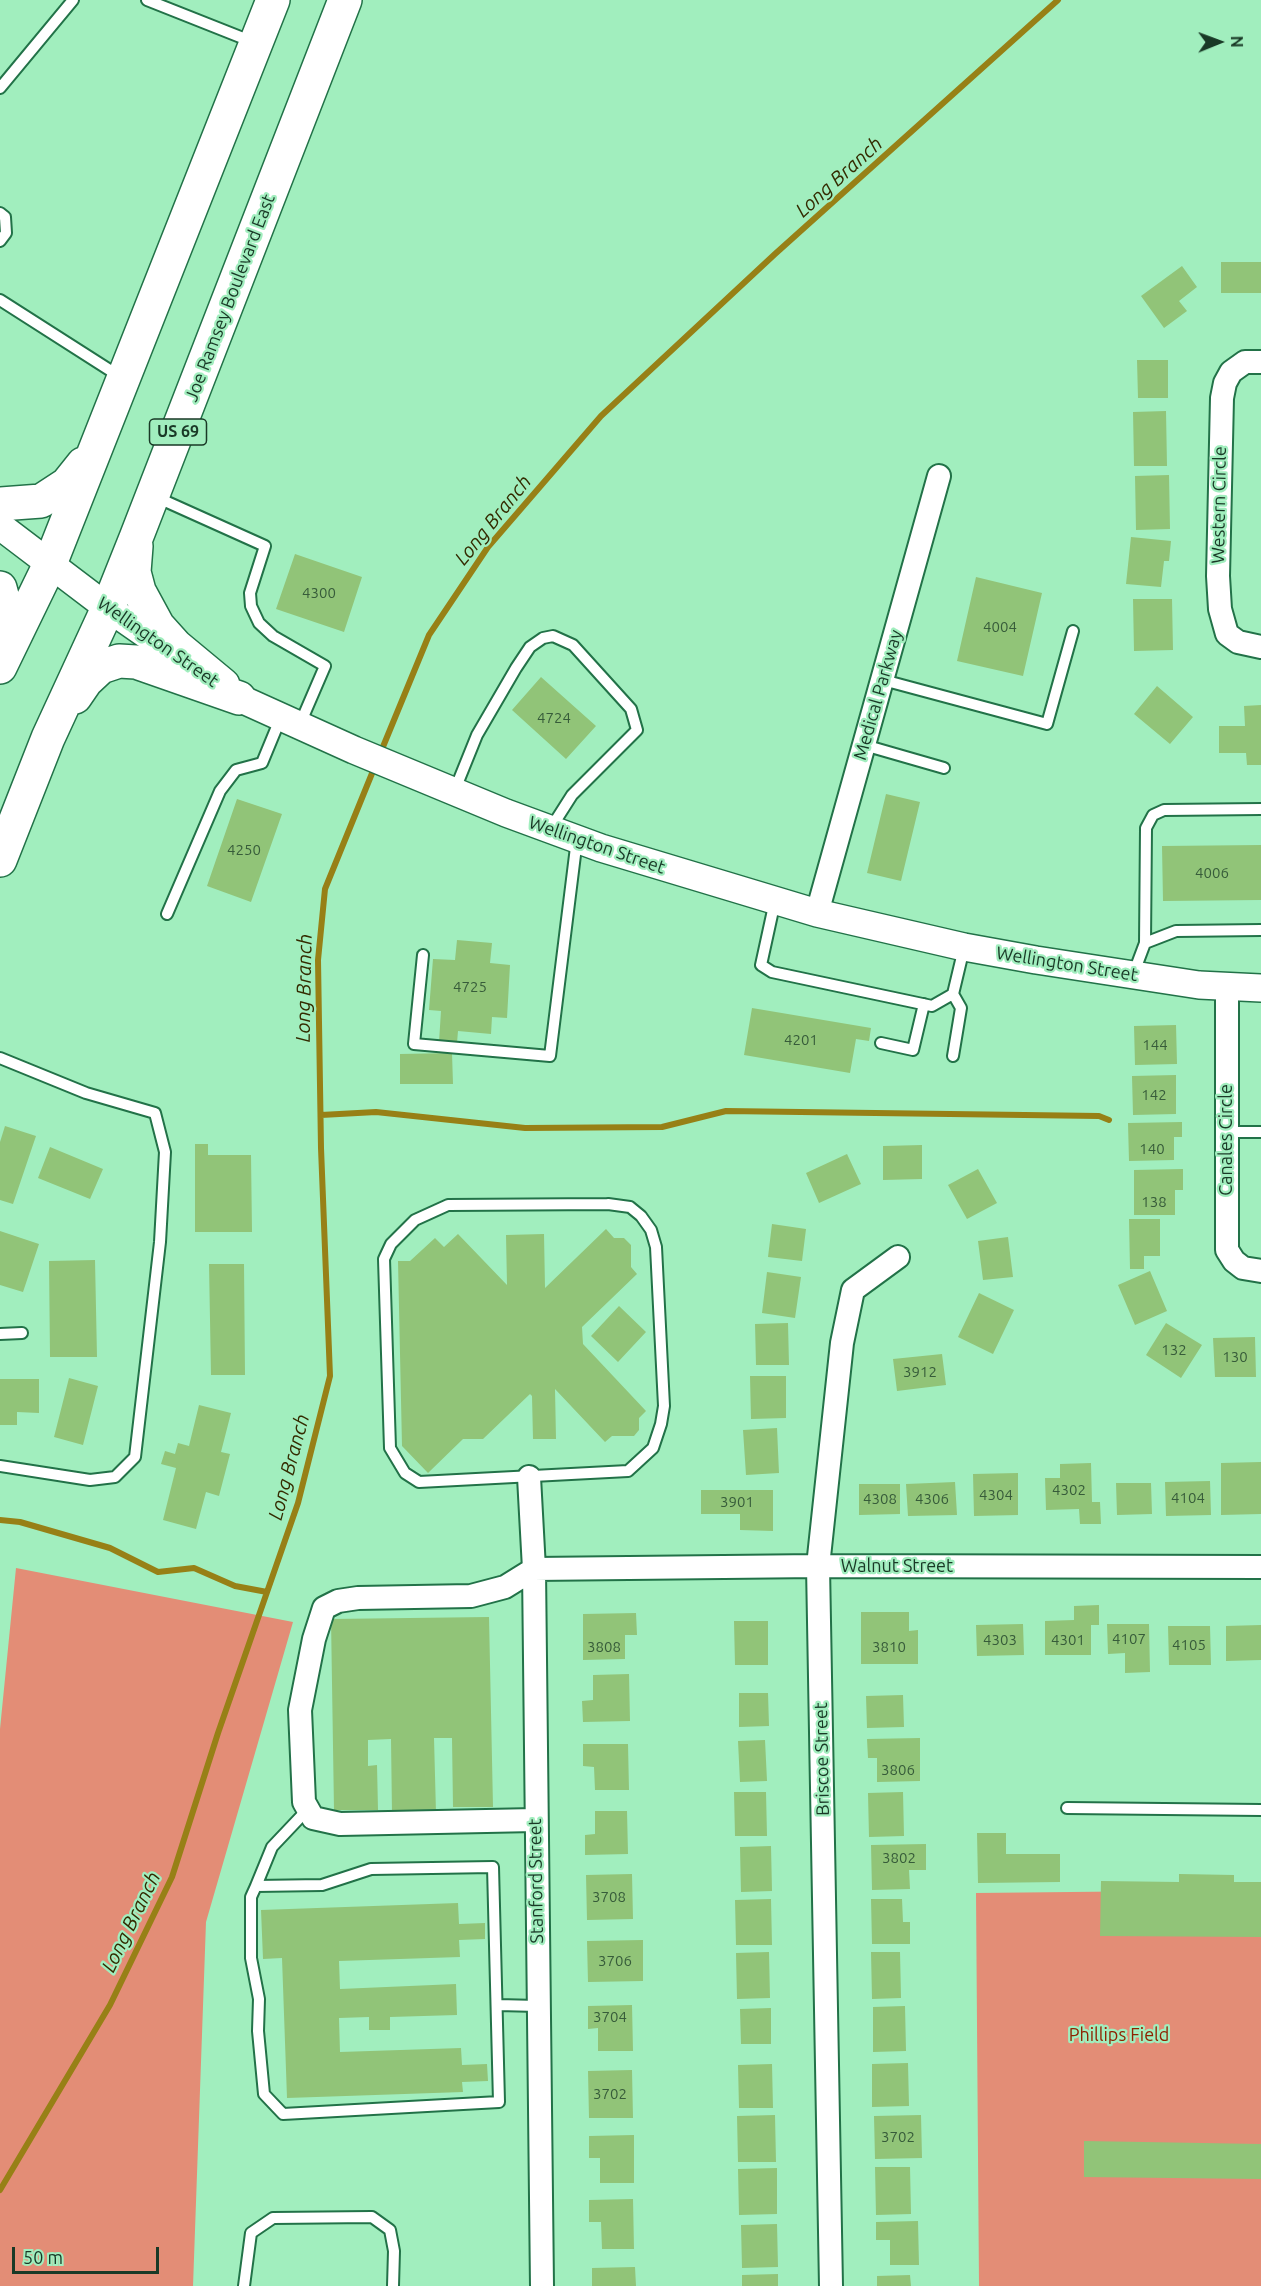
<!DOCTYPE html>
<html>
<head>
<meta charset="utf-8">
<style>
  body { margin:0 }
  #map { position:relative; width:1261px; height:2286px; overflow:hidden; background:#a1eebe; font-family:Ubuntu,sans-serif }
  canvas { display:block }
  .north { position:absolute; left:1189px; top:12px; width:60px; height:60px; -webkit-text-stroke:4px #a1eebe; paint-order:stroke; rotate:89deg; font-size:16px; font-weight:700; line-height:24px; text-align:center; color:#193926 }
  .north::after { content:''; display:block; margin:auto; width:21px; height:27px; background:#193926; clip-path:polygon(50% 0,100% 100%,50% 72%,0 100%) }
  .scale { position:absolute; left:12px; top:2247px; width:147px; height:27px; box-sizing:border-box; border:3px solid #193926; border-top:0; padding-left:8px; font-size:18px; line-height:21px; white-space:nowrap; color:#193926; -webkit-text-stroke:4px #a1eebe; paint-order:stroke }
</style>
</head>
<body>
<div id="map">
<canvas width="1261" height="2286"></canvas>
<div class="north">N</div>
<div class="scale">50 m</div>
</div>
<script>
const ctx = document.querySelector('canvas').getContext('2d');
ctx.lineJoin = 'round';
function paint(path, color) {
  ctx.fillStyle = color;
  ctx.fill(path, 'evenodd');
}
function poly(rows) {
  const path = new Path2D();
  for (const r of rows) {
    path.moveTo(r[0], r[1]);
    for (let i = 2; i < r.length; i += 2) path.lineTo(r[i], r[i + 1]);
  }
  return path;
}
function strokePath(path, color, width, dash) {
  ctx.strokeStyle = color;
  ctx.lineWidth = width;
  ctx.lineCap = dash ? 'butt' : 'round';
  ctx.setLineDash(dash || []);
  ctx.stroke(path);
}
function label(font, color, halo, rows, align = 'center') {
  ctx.font = font + ' Ubuntu,sans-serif';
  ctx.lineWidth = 4.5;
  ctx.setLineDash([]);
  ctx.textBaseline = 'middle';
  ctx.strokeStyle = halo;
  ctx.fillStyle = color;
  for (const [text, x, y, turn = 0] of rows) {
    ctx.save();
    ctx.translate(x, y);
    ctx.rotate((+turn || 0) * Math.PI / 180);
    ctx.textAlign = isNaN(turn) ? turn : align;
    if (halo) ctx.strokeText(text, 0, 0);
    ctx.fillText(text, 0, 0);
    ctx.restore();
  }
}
paint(poly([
  [16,1568,293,1622,206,1922,193,2286,0,2286,0,1729],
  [1261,1890,1261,2286,979,2286,976,1893]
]), '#e38d76');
strokePath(poly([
  [380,754,429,635,488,547,601,416,775,254,1058,0],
  [321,1115,376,1112,525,1128,662,1127,726,1111,1099,1116,1109,1120],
  [0,1520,20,1522,110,1548,158,1572,194,1568,235,1586,267,1592],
  [0,2190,110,2005,172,1877,218,1733,298,1503,330,1376,321,1148,318,960,325,889,375,766]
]), '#978016', 6);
paint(poly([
  [1221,262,1261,262,1261,293,1221,293],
  [1182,266,1197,287,1179,301,1187,311,1164,328,1141,296],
  [1137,360,1168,360,1168,398,1138,398],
  [1166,411,1167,466,1134,466,1133,412],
  [1169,475,1170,529,1136,530,1135,476],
  [1131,537,1171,541,1169,561,1164,561,1161,587,1126,584],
  [295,554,362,577,344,632,276,609],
  [976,577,1042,593,1023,676,957,661],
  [1133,599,1172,599,1173,650,1134,651],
  [541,677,596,726,566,759,512,710],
  [1157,686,1193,717,1170,744,1134,714],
  [1261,705,1261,765,1247,765,1246,753,1219,753,1219,726,1245,726,1244,706],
  [886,794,920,802,901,881,867,873],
  [237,799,282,814,251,902,207,886],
  [1261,845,1261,900,1163,901,1162,846],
  [457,940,492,943,490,963,510,965,507,1018,492,1017,491,1034,458,1031,457,1043,439,1042,441,1011,429,1010,433,959,455,960],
  [752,1008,871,1028,869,1041,856,1039,850,1073,744,1055],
  [1176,1025,1177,1064,1135,1065,1134,1026],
  [452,1053,453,1084,400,1084,400,1054],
  [1176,1075,1176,1114,1133,1115,1132,1076],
  [1182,1122,1182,1137,1174,1137,1174,1160,1129,1161,1128,1123],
  [5,1126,36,1136,13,1204,0,1200,0,1142],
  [195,1144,208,1144,208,1155,251,1155,252,1232,195,1232],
  [922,1145,922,1179,883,1180,883,1146],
  [50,1147,103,1169,90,1199,38,1178],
  [847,1154,861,1184,819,1203,806,1173],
  [978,1169,997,1203,967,1219,948,1185],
  [1183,1169,1183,1190,1175,1190,1175,1215,1134,1215,1134,1170],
  [1129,1219,1160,1219,1160,1256,1144,1256,1144,1269,1130,1269],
  [772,1224,806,1229,802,1261,768,1257],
  [606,1229,614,1238,624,1238,631,1245,631,1267,637,1274,582,1327,583,1344,646,1411,639,1418,639,1430,634,1436,612,1436,605,1442,555,1389,556,1439,533,1439,532,1396,530,1394,483,1439,463,1439,428,1473,402,1446,398,1261,410,1261,435,1238,444,1247,458,1234,507,1285,506,1235,544,1234,545,1288],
  [0,1231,39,1244,23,1292,0,1285],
  [1008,1237,1013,1277,983,1280,978,1241],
  [95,1260,97,1357,50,1357,49,1261],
  [209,1264,244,1264,245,1375,211,1375],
  [1150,1271,1167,1311,1135,1325,1118,1285],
  [767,1272,801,1277,795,1318,762,1313],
  [979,1293,1014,1310,993,1354,958,1337],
  [619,1306,646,1332,618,1362,591,1336],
  [788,1323,789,1365,756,1365,755,1324],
  [1166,1323,1202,1345,1181,1378,1146,1355],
  [1255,1337,1256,1377,1215,1377,1213,1338],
  [942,1354,946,1385,897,1391,893,1359],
  [750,1376,786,1376,786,1418,751,1419],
  [69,1378,98,1386,83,1445,54,1437],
  [0,1379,39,1379,39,1413,17,1412,17,1425,0,1425],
  [199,1405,231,1413,221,1452,230,1454,219,1496,206,1492,196,1529,163,1520,176,1468,161,1464,165,1451,175,1454,178,1443,189,1446],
  [777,1428,779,1473,746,1475,743,1430],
  [1261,1462,1261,1514,1221,1515,1221,1463],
  [1091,1463,1092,1502,1100,1502,1101,1524,1080,1524,1079,1509,1046,1510,1045,1478,1060,1478,1060,1464],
  [1018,1473,1018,1515,974,1516,973,1474],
  [1210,1481,1211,1515,1166,1516,1165,1482],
  [955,1482,957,1515,908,1516,906,1484],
  [1116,1483,1151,1483,1152,1514,1117,1515],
  [859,1484,900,1484,900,1514,859,1515],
  [701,1490,773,1490,773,1531,740,1530,740,1514,701,1514],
  [1099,1605,1099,1625,1091,1625,1091,1655,1045,1655,1045,1621,1074,1620,1074,1606],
  [861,1612,909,1612,909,1631,918,1630,918,1664,861,1664],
  [636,1613,637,1635,625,1635,625,1659,583,1660,583,1614],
  [489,1617,493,1807,453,1807,452,1738,434,1738,436,1813,392,1814,391,1739,368,1740,368,1766,377,1765,378,1810,334,1810,331,1619],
  [734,1621,768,1621,768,1665,735,1665],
  [1023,1624,1024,1655,977,1656,976,1625],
  [1107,1624,1149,1624,1150,1672,1125,1673,1125,1653,1108,1654],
  [1261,1625,1261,1660,1226,1661,1226,1626],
  [1168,1626,1210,1626,1211,1665,1169,1665],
  [629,1674,630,1721,583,1722,582,1701,593,1700,593,1675],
  [739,1693,768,1693,769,1726,739,1727],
  [903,1695,904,1727,867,1728,866,1696],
  [920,1738,920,1781,877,1782,877,1758,868,1758,867,1739],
  [765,1740,767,1781,740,1782,738,1741],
  [583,1744,628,1744,629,1790,595,1790,594,1767,583,1766],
  [734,1792,766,1792,767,1836,735,1836],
  [903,1792,904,1836,869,1837,868,1793],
  [595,1811,627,1811,628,1854,585,1855,585,1835,595,1834],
  [977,1833,1006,1833,1006,1854,1060,1854,1060,1882,978,1883],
  [926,1844,926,1870,909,1870,910,1889,872,1890,871,1845],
  [771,1846,772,1891,741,1892,740,1847],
  [632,1874,633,1919,587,1920,586,1875],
  [1179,1874,1234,1875,1234,1882,1261,1882,1261,1937,1100,1936,1101,1881,1179,1882],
  [771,1899,772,1945,736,1945,735,1900],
  [871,1899,902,1899,903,1922,910,1922,910,1944,872,1944],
  [458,1903,459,1924,485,1923,485,1939,459,1940,460,1957,339,1961,340,1989,456,1984,457,2015,390,2017,390,2030,369,2030,369,2017,339,2018,340,2052,461,2048,462,2065,487,2064,488,2081,462,2082,463,2092,287,2098,282,1958,263,1959,261,1910],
  [643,1940,643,1981,588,1982,587,1941],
  [769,1952,770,1998,737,1999,736,1953],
  [871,1952,900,1952,901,1998,872,1999],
  [632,2005,633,2051,598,2051,598,2028,588,2029,588,2006],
  [905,2006,906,2051,873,2052,873,2007],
  [771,2008,771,2044,741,2044,740,2009],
  [908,2063,909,2106,872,2107,872,2064],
  [772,2064,773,2108,739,2108,738,2065],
  [632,2070,633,2118,589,2118,588,2071],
  [775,2115,776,2162,738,2162,737,2116],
  [921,2115,922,2158,875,2159,874,2116],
  [634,2135,634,2183,600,2183,600,2158,589,2158,589,2136],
  [1084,2141,1261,2144,1261,2179,1084,2177],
  [875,2167,910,2167,911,2214,876,2215],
  [777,2168,777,2214,739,2215,738,2169],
  [633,2199,634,2249,602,2249,601,2222,589,2222,589,2200],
  [918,2221,919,2265,890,2265,890,2240,876,2240,876,2222],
  [777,2224,778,2267,742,2268,741,2225],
  [635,2267,636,2286,592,2286,592,2268],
  [778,2274,778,2286,742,2286,742,2275],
  [910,2275,911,2286,877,2286,877,2276]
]), '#91c478');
const service = poly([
  [147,0,253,42],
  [0,88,73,0],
  [0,213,5,217,6,233,0,241],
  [0,300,119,376],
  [156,497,265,546,250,593,251,606,259,623,273,636,325,666,300,724],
  [883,680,1047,724,1073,631],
  [864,745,944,768],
  [454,792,477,735,516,668,530,647,543,638,553,636,573,645,631,709,637,730,572,795,551,828],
  [775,901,761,965,772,972,932,1006,953,994,964,948],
  [167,914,220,791,236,770,262,763,281,717],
  [1145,943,1176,931,1261,930],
  [423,955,414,1044,550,1056,577,839],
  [1133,975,1145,943,1146,828,1153,815,1164,810,1261,809],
  [953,994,961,1008,953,1056],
  [881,1043,913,1050,924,1004],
  [0,1058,86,1093,155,1113,165,1152,160,1242,135,1457,115,1477,90,1480,0,1466],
  [1226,1132,1261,1132],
  [608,1204,630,1207,641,1216,651,1230,656,1247,664,1406,661,1424,653,1448,628,1471,419,1482,405,1473,390,1448,384,1259,391,1244,415,1220,448,1205,608,1204],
  [0,1334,22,1333],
  [1067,1808,1261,1810],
  [256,1886,322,1885,371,1869,493,1867,499,2102,283,2114,264,2094,258,2031,259,1999,251,1958,251,1897,256,1886,272,1847,308,1809],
  [498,2005,538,2006],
  [244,2286,251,2233,273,2218,372,2217,390,2230,394,2251,393,2286]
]);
const minor = poly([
  [1261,362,1245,362,1231,372,1225,383,1222,398,1218,576,1220,609,1227,634,1238,642,1261,647],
  [817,913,939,476],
  [1227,986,1227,1250,1234,1261,1243,1268,1261,1271],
  [529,1477,534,1569,542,2286],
  [535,1820,340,1824,313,1818,304,1802,300,1710,314,1639,324,1608,338,1601,358,1598,471,1596,505,1587,534,1569,818,1566,1261,1567],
  [831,2286,818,1566,842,1343,853,1290,898,1257]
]);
const tertiary = poly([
  [0,526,108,608,174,654],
  [223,687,239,698,354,750,506,813,601,848,817,913,964,947,1036,960,1199,985,1261,988]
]);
const trunk = poly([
  [0,504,41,501,67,484,83,464],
  [136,546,134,572,139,591,158,626,176,646,223,685],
  [0,588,3,599,1,654],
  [0,667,50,564,273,0],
  [75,697,86,681,101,667,119,661,136,662,239,698],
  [0,860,48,738,108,608,136,538,345,0]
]);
strokePath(service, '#227248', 14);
strokePath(minor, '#227248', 26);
strokePath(tertiary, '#227248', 30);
strokePath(trunk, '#227248', 36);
strokePath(service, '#fff', 10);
strokePath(minor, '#fff', 22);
strokePath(tertiary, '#fff', 27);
strokePath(trunk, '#fff', 33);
label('15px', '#375c3a', null, [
  ["4300",319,593],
  ["4004",1000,627],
  ["4724",554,718],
  ["4250",244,850],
  ["4006",1212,873],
  ["4725",470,987],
  ["4201",801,1040],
  ["144",1155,1045],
  ["142",1154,1095],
  ["140",1152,1149],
  ["138",1154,1202],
  ["132",1174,1350],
  ["130",1235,1357],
  ["3912",920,1372],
  ["4302",1069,1490],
  ["4304",996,1495],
  ["4104",1188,1498],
  ["4308",880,1499],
  ["4306",932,1499],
  ["3901",737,1502],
  ["4107",1129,1639],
  ["4303",1000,1640],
  ["4301",1068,1640],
  ["4105",1189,1645],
  ["3808",604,1647],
  ["3810",889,1647],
  ["3806",898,1770],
  ["3802",899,1858],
  ["3708",609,1897],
  ["3706",615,1961],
  ["3704",610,2017],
  ["3702",610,2094],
  ["3702",898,2137]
]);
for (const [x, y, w] of [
  [178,432,57]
]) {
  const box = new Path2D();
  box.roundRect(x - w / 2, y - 13, w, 26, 4.5);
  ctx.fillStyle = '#a1eebe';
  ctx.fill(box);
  strokePath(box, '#193926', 1.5);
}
label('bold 16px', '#193926', null, [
  ["US 69",178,432]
]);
label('18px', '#193926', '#a1eebe', [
  ["Joe Ramsey Boulevard East",230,298,-69],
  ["Western Circle",1219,505,-89],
  ["Wellington Street",158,642,35],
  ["Medical Parkway",878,695,-74],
  ["Wellington Street",597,845,19],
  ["Wellington Street",1067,964,9],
  ["Canales Circle",1226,1140,-90],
  ["Walnut Street",897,1566],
  ["Briscoe Street",822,1759,-91],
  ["Stanford Street",536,1881,-91]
]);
label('18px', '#8e2200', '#a1eebe', [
  ["Phillips Field",1119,2035]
]);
label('italic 20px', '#342b00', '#a1eebe', [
  ["Long Branch",839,177,-42],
  ["Long Branch",493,520,-51],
  ["Long Branch",304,988,-89],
  ["Long Branch",289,1467,-75],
  ["Long Branch",131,1922,-64]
]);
</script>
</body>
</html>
